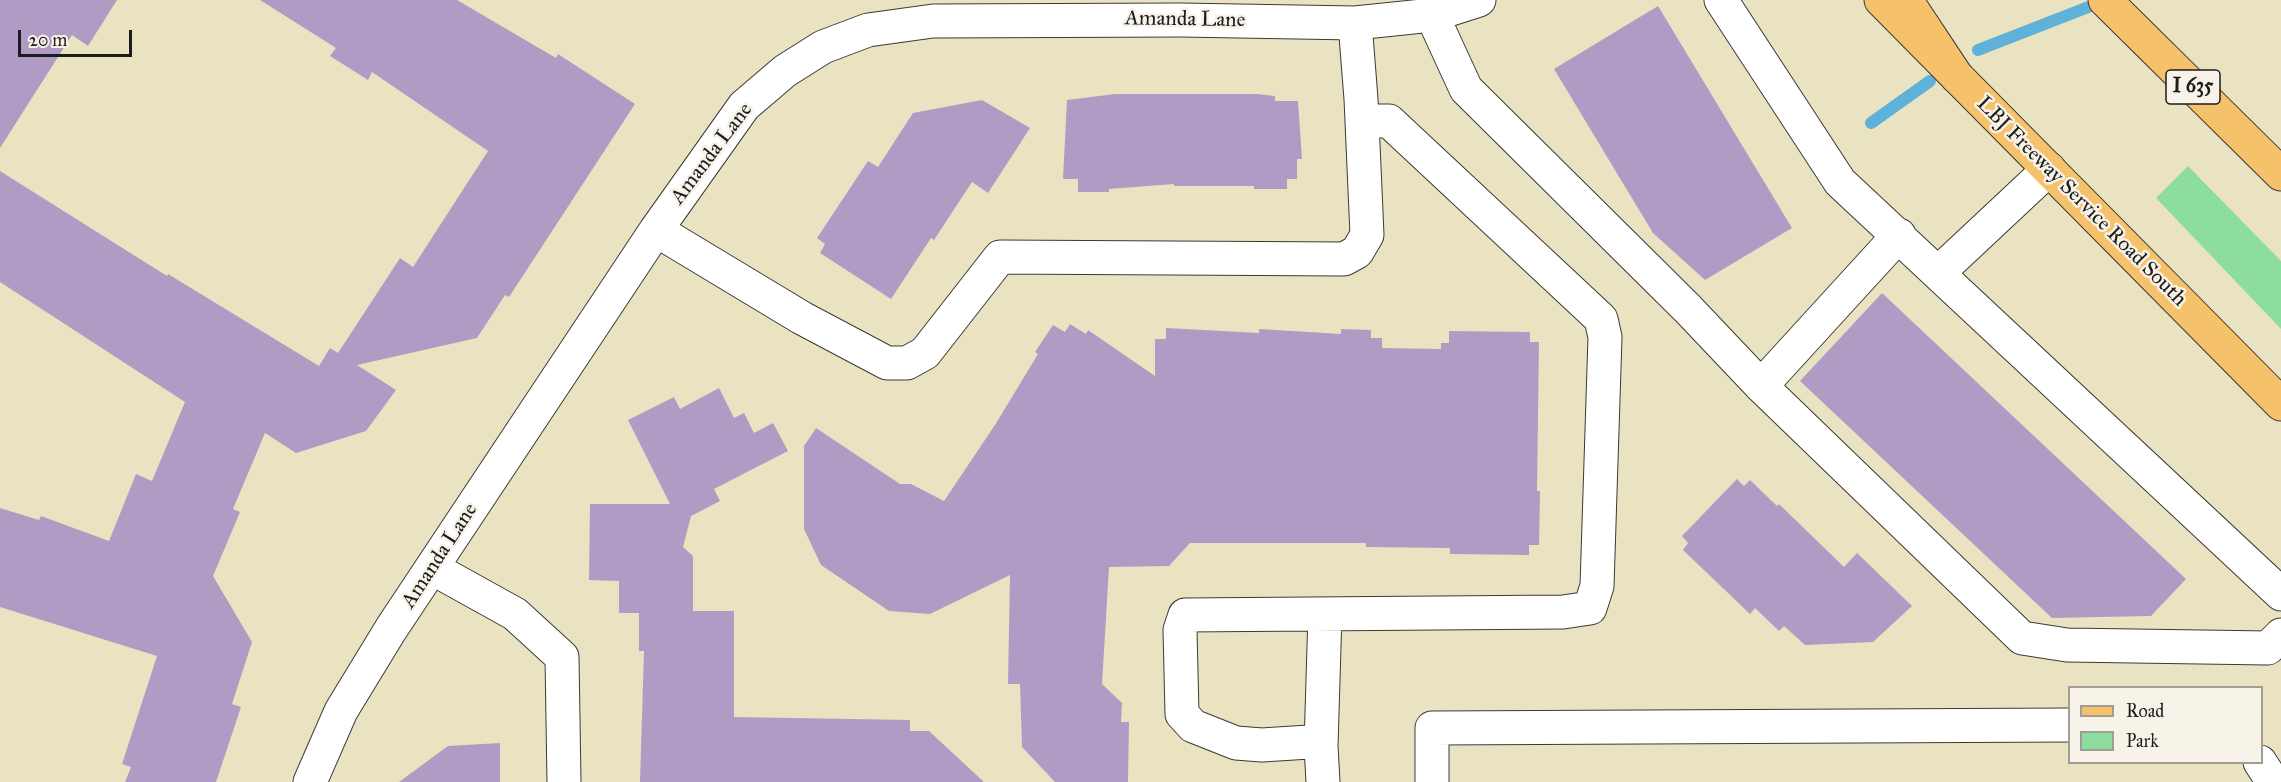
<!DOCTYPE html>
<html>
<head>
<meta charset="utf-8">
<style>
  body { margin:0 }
  #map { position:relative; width:2281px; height:782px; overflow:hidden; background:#eae3c2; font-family:"IM FELL Great Primer",serif }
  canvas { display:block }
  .legend { position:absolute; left:2068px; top:686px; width:195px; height:78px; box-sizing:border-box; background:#f7f3e8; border:2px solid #9f9d96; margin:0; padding:8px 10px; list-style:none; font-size:18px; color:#1c1c1c }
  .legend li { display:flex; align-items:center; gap:12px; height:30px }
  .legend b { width:30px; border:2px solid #9f9d96 }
  .scale { position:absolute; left:18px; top:30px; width:114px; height:27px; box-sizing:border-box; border:3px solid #1c1c1c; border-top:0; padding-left:8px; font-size:18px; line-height:21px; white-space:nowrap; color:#1c1c1c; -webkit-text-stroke:4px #f7f3e8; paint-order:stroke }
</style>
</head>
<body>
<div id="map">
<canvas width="2281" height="782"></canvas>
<ul class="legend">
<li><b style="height:8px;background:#f5c16b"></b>Road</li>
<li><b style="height:16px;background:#8dde9e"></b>Park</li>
</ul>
<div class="scale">20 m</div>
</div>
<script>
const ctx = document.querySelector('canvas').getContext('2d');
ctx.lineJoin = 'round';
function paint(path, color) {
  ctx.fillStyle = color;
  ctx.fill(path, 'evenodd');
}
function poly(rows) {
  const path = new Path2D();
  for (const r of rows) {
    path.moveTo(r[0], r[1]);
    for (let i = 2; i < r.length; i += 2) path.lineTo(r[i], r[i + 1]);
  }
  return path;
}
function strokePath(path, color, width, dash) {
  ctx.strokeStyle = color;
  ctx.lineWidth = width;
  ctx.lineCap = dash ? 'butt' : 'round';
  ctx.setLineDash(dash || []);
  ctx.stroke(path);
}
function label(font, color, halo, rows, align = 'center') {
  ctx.font = font + ' "IM FELL Great Primer",serif';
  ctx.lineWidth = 5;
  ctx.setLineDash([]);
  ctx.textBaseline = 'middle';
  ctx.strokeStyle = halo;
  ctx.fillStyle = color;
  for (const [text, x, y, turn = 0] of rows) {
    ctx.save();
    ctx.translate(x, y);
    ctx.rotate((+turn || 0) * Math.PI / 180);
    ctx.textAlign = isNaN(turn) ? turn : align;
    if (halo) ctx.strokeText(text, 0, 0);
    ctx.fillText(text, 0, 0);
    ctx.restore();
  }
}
paint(poly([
  [2188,166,2281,261,2281,329,2156,198]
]), '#8dde9e');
strokePath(poly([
  [1978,50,2091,6],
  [1871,123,1930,81]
]), '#5eb2da', 12);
paint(poly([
  [0,0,117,0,88,46,72,35,0,148],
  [260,0,457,0,556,58,558,54,635,104,509,297,505,295,477,338,357,365,396,390,366,431,296,453,265,433,233,509,240,512,213,576,252,642,232,704,241,707,216,782,125,782,131,767,122,764,157,656,0,607,0,508,39,520,41,516,109,541,136,474,152,481,185,402,0,282,0,171,167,276,168,274,319,366,330,348,338,353,400,258,413,267,488,151,372,72,368,80,330,56,336,48],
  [1658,6,1792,228,1705,280,1653,233,1554,69],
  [1115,94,1257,94,1275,96,1275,101,1298,101,1302,159,1297,159,1297,179,1287,179,1287,189,1254,189,1254,186,1174,186,1174,184,1109,189,1109,192,1078,192,1078,179,1063,179,1067,100],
  [982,100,1030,128,988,193,972,182,934,240,931,238,891,299,820,253,825,244,817,238,868,161,878,167,913,113],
  [1882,293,2186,579,2151,616,2052,618,1800,381],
  [1070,324,1086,334,1088,330,1155,376,1155,339,1166,339,1166,328,1259,333,1259,329,1341,334,1341,329,1371,330,1371,338,1382,338,1382,348,1441,349,1441,343,1449,343,1449,331,1530,332,1530,342,1539,342,1537,491,1540,491,1539,545,1529,545,1529,555,1450,554,1450,548,1366,547,1366,543,1190,543,1169,566,1109,567,1102,684,1122,703,1121,722,1129,722,1128,782,1055,782,1022,747,1020,684,1008,684,1010,575,930,614,889,611,821,565,804,529,804,446,816,428,900,484,911,484,944,501,995,425,1038,354,1035,352,1053,325,1065,332],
  [719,388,734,418,744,413,754,433,773,423,788,451,714,489,720,501,691,516,683,547,693,556,693,611,734,611,734,717,910,720,910,731,929,731,984,782,640,782,644,651,639,651,639,613,619,613,619,581,589,580,590,504,670,504,628,420,674,397,680,409],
  [1737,479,1744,486,1750,480,1777,506,1779,504,1844,567,1857,553,1912,606,1873,642,1805,645,1784,626,1779,631,1755,608,1750,614,1683,550,1688,543,1682,536],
  [500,743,500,782,399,782,448,746]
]), '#b09bc5');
const minor = poly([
  [1721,0,1840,182,2281,594],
  [1432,15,1466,89,1688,309,1761,386,2022,638,2067,645,2268,648,2281,635],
  [656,230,802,318,887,363,907,363,925,353,1000,257,1344,259,1357,252,1367,235,1361,99,1355,23],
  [1938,273,2049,169],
  [1761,386,1899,235],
  [432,568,515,614,562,657,564,782],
  [1321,746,1325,614],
  [2260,762,2273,782],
  [310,782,341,711,391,629,656,230,744,106,785,71,823,47,868,30,933,21,1181,20,1355,23,1432,15,1479,0],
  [1323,782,1321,746,1309,742,1262,745,1236,743,1193,726,1182,714,1180,630,1185,615,1563,612,1590,608,1597,586,1605,337,1601,319,1389,121,1362,121],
  [1432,782,1432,728,2070,725]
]);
const major = poly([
  [1881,0,2281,404]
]);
const highway = poly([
  [1906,0,1957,77],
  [2105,0,2281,174]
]);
strokePath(minor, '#3b3a35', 35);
strokePath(major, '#3b3a35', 35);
strokePath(highway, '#3b3a35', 35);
strokePath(minor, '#fff', 33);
strokePath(major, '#f5c16b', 33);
strokePath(highway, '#f5c16b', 33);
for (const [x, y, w] of [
  [2193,87,54]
]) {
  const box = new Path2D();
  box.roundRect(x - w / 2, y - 17, w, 34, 4.5);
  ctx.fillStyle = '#f7f3e8';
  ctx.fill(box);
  strokePath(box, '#1c1c1c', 1.5);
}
label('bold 20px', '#1c1c1c', null, [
  ["I 635",2193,87]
]);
label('21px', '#1c1c1c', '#f7f3e8', [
  ["Amanda Lane",1185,20,1],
  ["Amanda Lane",712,154,-53],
  ["LBJ Freeway Service Road South",2081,202,45],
  ["Amanda Lane",440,556,-57]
]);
</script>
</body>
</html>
